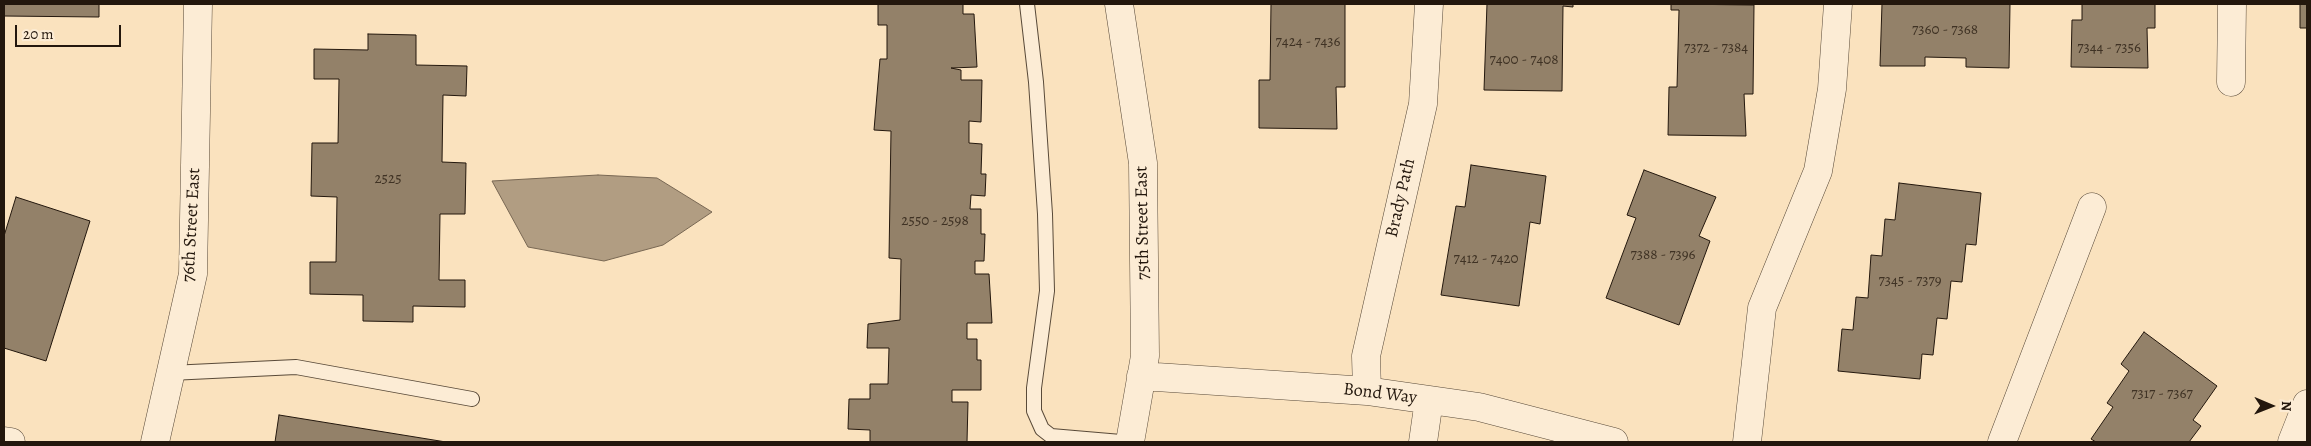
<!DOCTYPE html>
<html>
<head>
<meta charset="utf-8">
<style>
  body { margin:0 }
  #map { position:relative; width:2311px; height:446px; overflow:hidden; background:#fae2be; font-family:Alegreya,serif }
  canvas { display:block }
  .frame { position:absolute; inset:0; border:5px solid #23170d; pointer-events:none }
  .north { position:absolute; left:2246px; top:381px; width:50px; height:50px; -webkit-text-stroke:4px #fcecd5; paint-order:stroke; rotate:91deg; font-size:14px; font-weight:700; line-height:20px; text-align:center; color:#23170d }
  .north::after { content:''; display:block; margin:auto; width:18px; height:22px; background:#23170d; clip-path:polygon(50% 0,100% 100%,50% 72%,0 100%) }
  .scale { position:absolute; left:15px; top:25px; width:106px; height:22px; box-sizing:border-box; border:2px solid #23170d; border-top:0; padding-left:6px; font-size:15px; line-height:18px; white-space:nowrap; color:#23170d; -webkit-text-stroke:4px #fcecd5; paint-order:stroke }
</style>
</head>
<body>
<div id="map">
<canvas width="2311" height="446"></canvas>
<div class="frame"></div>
<div class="north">N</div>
<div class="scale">20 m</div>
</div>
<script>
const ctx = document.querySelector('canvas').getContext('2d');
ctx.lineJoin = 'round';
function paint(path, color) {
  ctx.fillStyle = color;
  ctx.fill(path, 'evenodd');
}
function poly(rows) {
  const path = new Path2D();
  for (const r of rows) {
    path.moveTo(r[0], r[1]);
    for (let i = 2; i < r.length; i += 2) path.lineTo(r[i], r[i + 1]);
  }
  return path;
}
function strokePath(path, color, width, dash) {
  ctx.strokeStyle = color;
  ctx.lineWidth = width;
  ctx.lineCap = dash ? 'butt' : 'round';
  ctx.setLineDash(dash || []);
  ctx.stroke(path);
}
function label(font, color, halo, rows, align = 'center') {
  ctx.font = font + ' Alegreya,serif';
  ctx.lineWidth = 5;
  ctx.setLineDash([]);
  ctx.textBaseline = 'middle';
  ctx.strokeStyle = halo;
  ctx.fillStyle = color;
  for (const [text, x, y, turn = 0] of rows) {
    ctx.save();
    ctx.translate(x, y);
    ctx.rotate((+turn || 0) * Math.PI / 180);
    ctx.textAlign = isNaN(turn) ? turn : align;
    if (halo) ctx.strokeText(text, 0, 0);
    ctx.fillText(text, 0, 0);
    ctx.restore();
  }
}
const water = poly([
  [598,175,657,178,712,212,663,245,604,261,528,247,492,181,598,175]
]);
paint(water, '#b19d82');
strokePath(water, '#786753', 1);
const building = poly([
  [4,4,99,4,99,17,4,16,4,4],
  [878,4,963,4,963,14,974,14,977,67,951,68,961,70,961,80,982,80,981,122,969,121,969,143,982,144,981,174,986,174,985,196,971,195,970,209,981,209,981,234,985,234,984,261,975,261,975,274,989,274,992,323,967,323,967,339,977,339,977,360,981,360,981,390,952,390,952,402,968,402,967,442,870,442,870,430,848,429,849,399,870,399,870,384,888,384,889,348,867,348,868,324,900,320,901,259,889,258,891,131,874,130,880,59,887,59,887,25,878,25,878,4],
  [1271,4,1345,4,1345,87,1336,87,1337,129,1259,128,1259,80,1270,80,1271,4],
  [1487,4,1573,4,1573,7,1563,6,1562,91,1484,90,1487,4],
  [1671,4,1754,5,1753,94,1744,94,1746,136,1668,135,1669,87,1677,87,1679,10,1671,10,1671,4],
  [1882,4,2010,4,2009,68,1966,67,1966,58,1925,57,1925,66,1880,66,1882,4],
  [2082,4,2155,4,2155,28,2147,28,2148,68,2071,67,2072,20,2082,20,2082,4],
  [2300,4,2307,4,2307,28,2300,28,2300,4],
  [368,34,416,35,416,65,467,66,466,96,443,95,442,162,466,163,465,214,440,214,439,280,465,280,465,307,413,306,413,322,363,321,363,295,310,294,310,262,336,262,337,197,311,196,312,143,338,143,339,79,314,79,314,49,368,50,368,34],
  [1471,165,1546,176,1540,224,1530,222,1519,306,1441,295,1456,206,1465,207,1471,165],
  [1644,170,1716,197,1699,236,1710,241,1679,325,1606,298,1636,218,1627,215,1644,170],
  [1899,183,1981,193,1976,245,1966,244,1962,282,1951,281,1947,319,1937,318,1933,355,1922,354,1920,379,1838,371,1842,329,1853,330,1856,297,1868,298,1871,255,1882,256,1885,219,1895,220,1899,183],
  [16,197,90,221,46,361,4,348,4,236,16,197],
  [2144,332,2217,386,2193,420,2201,426,2189,442,2096,442,2091,439,2113,407,2107,403,2129,371,2121,364,2144,332],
  [279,415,446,442,275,442,279,415]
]);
paint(building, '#938169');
strokePath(building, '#23170d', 1);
const lane = poly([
  [1027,4,1036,82,1045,214,1047,291,1034,388,1034,411,1042,429,1051,436,1121,442],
  [170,373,296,367,472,399]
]);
const street = poly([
  [1119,4,1143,163,1145,356,1130,442],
  [2231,82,2232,4],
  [1141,376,1367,391,1479,407,1614,442],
  [1367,391,1366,356,1423,104,1429,4],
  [4,441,11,442],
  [155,442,193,274,198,4],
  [1423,442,1429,400],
  [1747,442,1762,308,1818,171,1832,89,1838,4],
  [2002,442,2092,207],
  [2292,442,2307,404]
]);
strokePath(lane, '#594a39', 16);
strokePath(street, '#594a39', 29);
strokePath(lane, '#fcecd5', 14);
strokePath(street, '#fcecd5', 28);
label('15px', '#3f3224', null, [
  ["7360 - 7368",1945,30],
  ["7424 - 7436",1308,42],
  ["7372 - 7384",1716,48],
  ["7344 - 7356",2109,48],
  ["7400 - 7408",1524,60],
  ["2525",388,179],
  ["2550 - 2598",935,221],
  ["7388 - 7396",1663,255],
  ["7412 - 7420",1486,259],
  ["7345 - 7379",1910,281],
  ["7317 - 7367",2162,394]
]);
label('18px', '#23170d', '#fcecd5', [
  ["Brady Path",1401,198,-77],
  ["75th Street East",1143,223,-91],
  ["76th Street East",192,225,-87],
  ["Bond Way",1380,394,7]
]);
</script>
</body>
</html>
